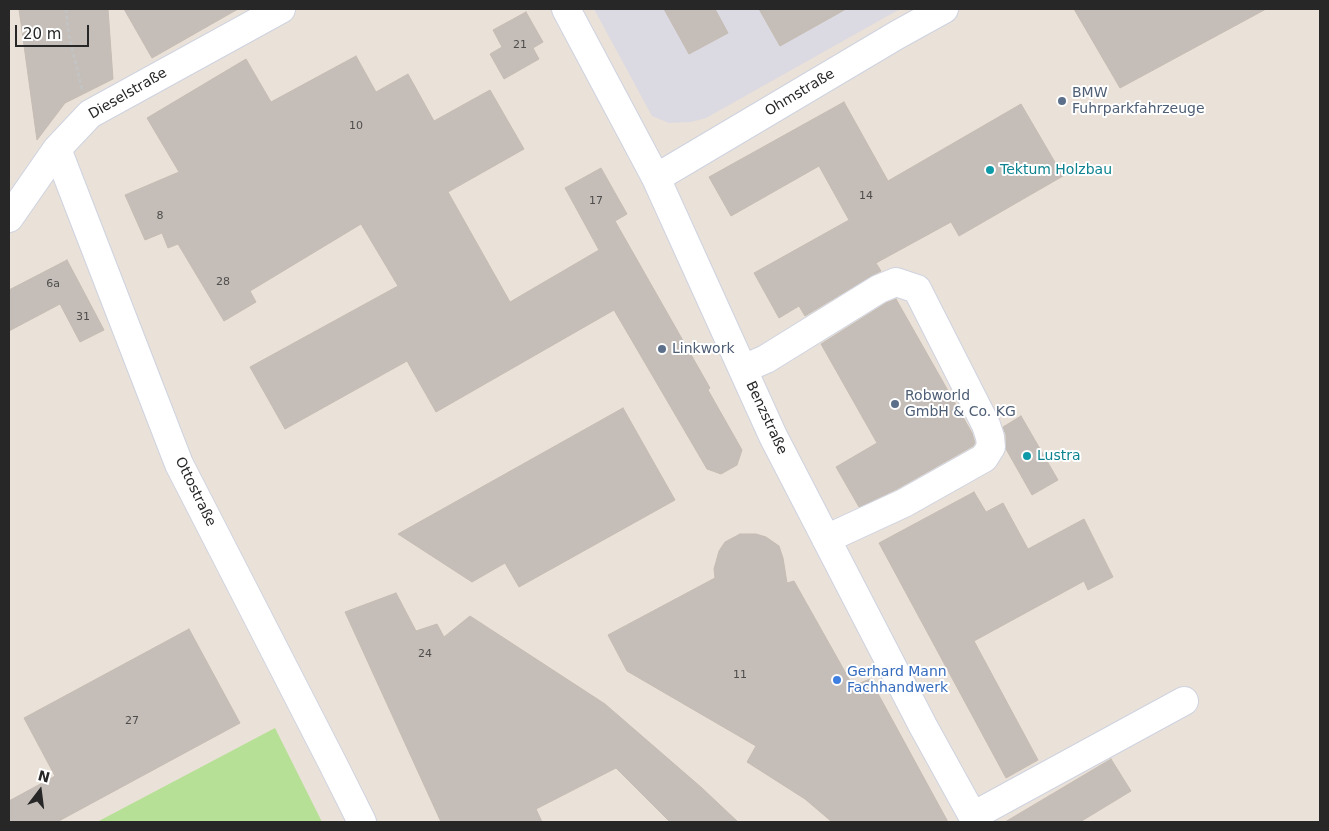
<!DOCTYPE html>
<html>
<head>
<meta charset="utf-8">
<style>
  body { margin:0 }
  #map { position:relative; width:1329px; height:831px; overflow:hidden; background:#eae1d8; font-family:"DejaVu Sans",sans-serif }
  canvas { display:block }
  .frame { position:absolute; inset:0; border:10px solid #272727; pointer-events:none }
  .north { position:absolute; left:15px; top:766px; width:50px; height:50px; -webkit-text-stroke:4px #fff; paint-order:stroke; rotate:15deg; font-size:14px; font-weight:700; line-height:20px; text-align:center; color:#272727 }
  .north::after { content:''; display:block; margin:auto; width:18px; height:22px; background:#272727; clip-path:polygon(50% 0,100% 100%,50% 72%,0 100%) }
  .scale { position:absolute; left:15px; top:25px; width:74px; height:22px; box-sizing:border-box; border:2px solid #272727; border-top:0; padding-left:6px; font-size:15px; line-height:18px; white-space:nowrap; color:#272727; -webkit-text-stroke:4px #fff; paint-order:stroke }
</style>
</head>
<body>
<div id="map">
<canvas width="1329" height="831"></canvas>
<div class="frame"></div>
<div class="north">N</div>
<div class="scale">20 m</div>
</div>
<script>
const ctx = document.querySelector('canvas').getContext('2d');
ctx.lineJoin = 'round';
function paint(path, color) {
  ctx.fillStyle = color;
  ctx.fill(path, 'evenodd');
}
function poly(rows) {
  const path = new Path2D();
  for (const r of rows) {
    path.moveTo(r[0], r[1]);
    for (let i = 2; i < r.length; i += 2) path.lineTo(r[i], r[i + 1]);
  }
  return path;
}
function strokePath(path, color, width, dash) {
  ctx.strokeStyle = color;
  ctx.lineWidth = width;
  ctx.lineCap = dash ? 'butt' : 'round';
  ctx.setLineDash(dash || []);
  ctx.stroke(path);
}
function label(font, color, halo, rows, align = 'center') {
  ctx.font = font + ' "DejaVu Sans",sans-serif';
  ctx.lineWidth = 4;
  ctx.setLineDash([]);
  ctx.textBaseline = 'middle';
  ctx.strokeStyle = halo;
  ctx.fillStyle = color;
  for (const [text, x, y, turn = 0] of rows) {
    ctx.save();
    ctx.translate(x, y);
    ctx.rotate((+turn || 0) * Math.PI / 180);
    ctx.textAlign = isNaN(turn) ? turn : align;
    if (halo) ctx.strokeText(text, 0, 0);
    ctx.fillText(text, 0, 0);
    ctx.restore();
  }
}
paint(poly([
  [594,9,900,9,706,118,691,122,669,123,652,116]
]), '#dbd9e2');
paint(poly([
  [275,728,322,822,97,822]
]), '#b6e095');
const building = poly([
  [19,9,108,9,113,79,65,103,37,140,19,9],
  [124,9,238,9,152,58,124,9],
  [664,9,715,9,728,33,689,54,664,9],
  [759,9,846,9,780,46,759,9],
  [1074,9,1266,9,1120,88,1074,9],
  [526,12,543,42,533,48,539,59,504,79,490,54,502,47,493,30,526,12],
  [356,56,376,92,408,74,434,121,490,90,524,149,448,192,510,302,599,250,565,188,601,168,627,214,615,221,710,388,708,390,742,450,737,465,721,474,707,469,614,310,436,412,407,361,285,429,250,367,398,286,361,224,250,291,256,302,224,321,178,244,168,248,162,233,145,240,125,195,179,172,147,118,246,59,271,102,356,56],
  [844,102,888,181,1021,104,1063,176,959,236,951,222,876,263,881,271,871,276,805,316,799,306,779,318,754,273,849,220,819,166,731,216,709,177,844,102],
  [67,260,104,330,80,342,60,304,9,331,9,290,67,260],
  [896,299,972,433,975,443,973,446,897,489,859,507,836,467,877,443,821,344,886,303,896,299],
  [623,408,675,500,519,587,505,563,472,582,398,534,623,408],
  [1021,416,1058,480,1032,495,1006,449,1006,435,1003,427,1021,416],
  [974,492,986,512,1003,503,1028,549,1084,519,1113,577,1088,590,1084,581,974,641,1038,760,1006,778,879,543,974,492],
  [740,534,756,534,766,537,779,546,783,558,787,583,794,581,853,686,870,679,948,822,832,822,805,799,747,762,756,746,627,671,608,635,715,578,714,569,719,551,725,542,740,534],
  [396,593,416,631,437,624,444,637,470,616,605,704,702,788,738,822,670,822,616,768,536,809,542,822,441,822,345,612,396,593],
  [189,629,240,723,57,822,9,822,9,801,55,776,24,718,189,629],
  [1111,759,1131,791,1080,822,1005,822,1111,759]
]);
paint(building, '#c5beb8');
strokePath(building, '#c5bcb3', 1);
const minor = poly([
  [566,9,656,178,773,436,923,726,976,822],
  [57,149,179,464,333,764,362,822],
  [656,178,897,35,944,9],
  [9,218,57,149,90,114,281,9],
  [743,369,766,359,879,289,896,282,917,289,986,425,990,437,991,447,984,458,904,503,826,539],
  [973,816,1184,701]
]);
strokePath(minor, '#ced3e0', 30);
strokePath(poly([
  [66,9,69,36,82,89]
]), '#c3c3c3', 3, [4, 2.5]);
strokePath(minor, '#fff', 28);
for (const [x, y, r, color] of [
  [1062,101,5,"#5c6f8a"],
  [990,170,5,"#0f9aa8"],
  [662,349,5,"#5c6f8a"],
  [895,404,5,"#5c6f8a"],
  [1027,456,5,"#0f9aa8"],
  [837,680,5,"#3f7fe0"]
]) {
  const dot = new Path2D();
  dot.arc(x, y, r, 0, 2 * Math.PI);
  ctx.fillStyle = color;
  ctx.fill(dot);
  strokePath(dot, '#fff', 2);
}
label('11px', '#4e4d4b', null, [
  ["21",520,45],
  ["10",356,126],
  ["14",866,196],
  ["17",596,201],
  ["8",160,216],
  ["28",223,282],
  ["6a",53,284],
  ["31",83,317],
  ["24",425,654],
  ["11",740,675],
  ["27",132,721]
]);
label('14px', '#272727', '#fff', [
  ["Ohmstraße",800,93,-31],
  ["Dieselstraße",128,94,-30],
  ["Benzstraße",766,418,65],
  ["Ottostraße",195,492,64]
]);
label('14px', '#4e5e75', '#fff', [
  ["BMW",1072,93],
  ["Fuhrparkfahrzeuge",1072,109],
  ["Linkwork",672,349],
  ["Robworld",905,396],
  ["GmbH & Co. KG",905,412]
], 'left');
label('14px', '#0d838f', '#fff', [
  ["Tektum Holzbau",1000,170],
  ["Lustra",1037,456]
], 'left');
label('14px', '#366cbe', '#fff', [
  ["Gerhard Mann",847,672],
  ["Fachhandwerk",847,688]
], 'left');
</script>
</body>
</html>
